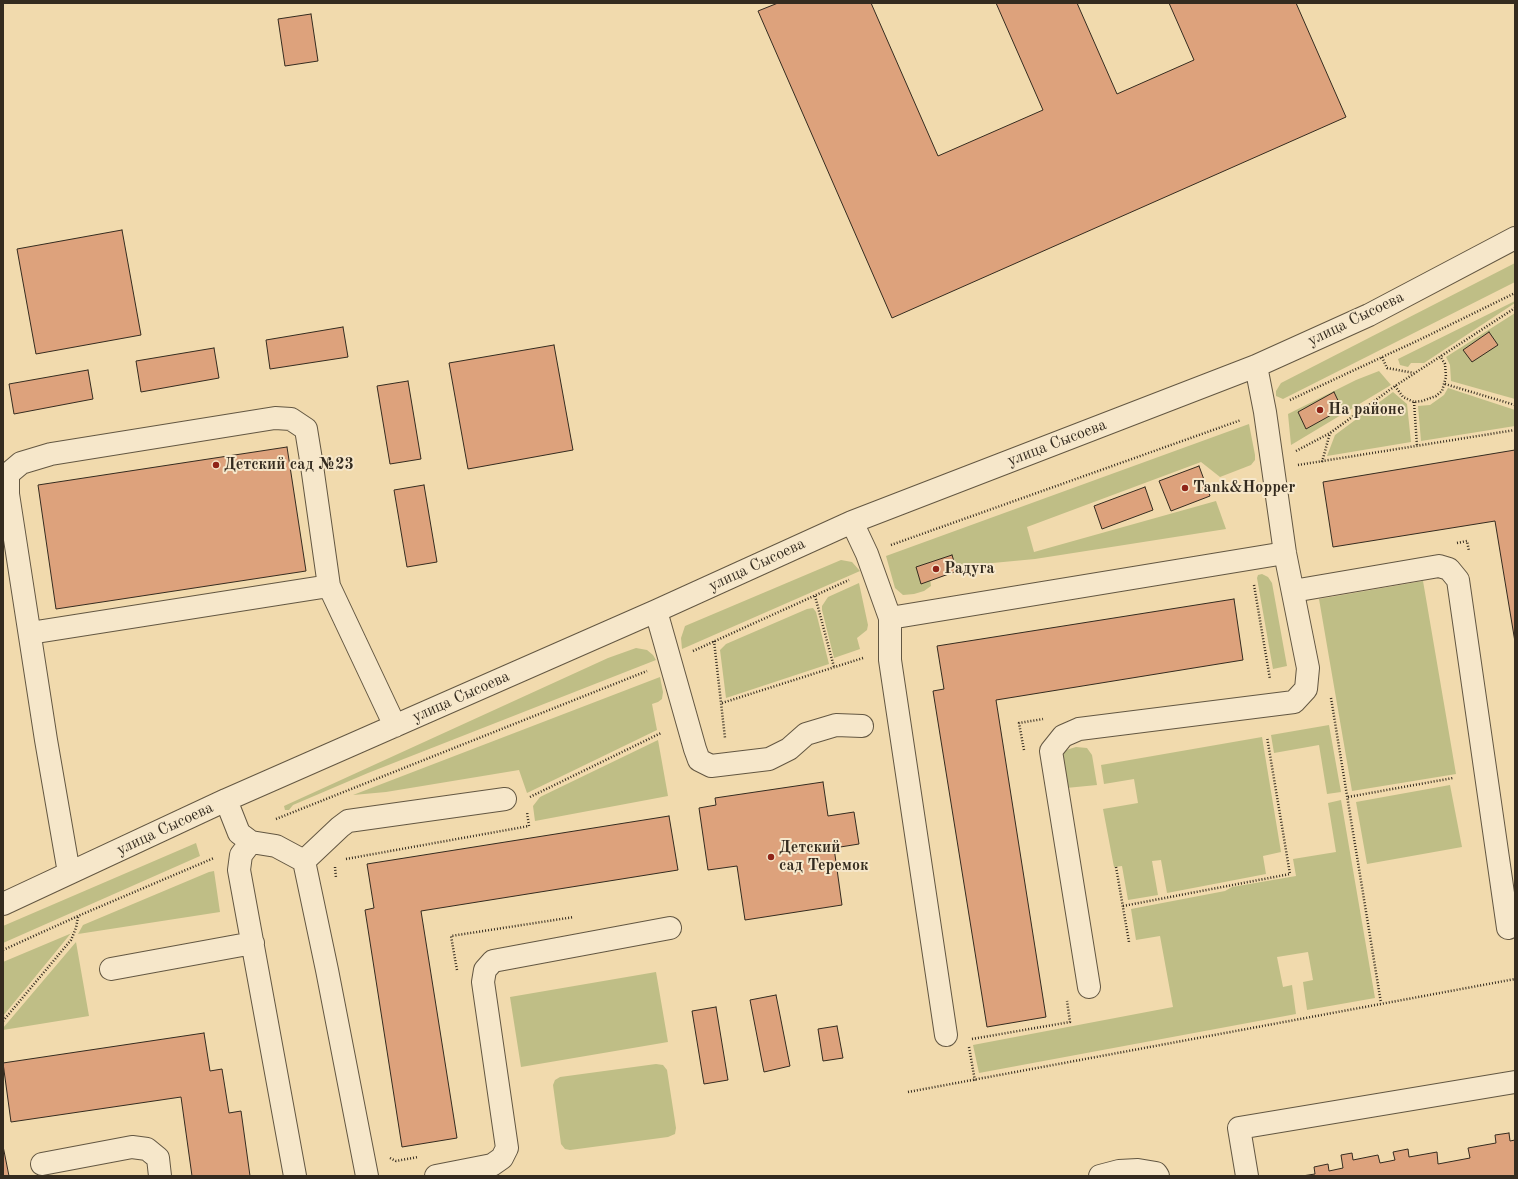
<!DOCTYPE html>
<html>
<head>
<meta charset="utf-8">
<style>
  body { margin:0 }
  #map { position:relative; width:1518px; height:1179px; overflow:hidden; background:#f1daad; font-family:"Old Standard TT",serif }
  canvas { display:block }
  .frame { position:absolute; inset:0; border:4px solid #342b1f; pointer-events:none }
</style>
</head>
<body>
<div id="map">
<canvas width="1518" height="1179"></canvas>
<div class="frame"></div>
</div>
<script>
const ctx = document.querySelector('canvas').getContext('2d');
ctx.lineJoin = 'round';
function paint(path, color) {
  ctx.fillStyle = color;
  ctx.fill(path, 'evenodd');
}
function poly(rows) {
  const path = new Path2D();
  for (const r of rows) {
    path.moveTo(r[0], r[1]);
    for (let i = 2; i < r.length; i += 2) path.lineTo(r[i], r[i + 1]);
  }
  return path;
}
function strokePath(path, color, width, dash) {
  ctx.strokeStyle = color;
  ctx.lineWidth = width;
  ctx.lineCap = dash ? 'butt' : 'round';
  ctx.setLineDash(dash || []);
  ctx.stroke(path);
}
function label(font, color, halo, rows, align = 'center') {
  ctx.font = font + ' "Old Standard TT",serif';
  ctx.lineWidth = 4;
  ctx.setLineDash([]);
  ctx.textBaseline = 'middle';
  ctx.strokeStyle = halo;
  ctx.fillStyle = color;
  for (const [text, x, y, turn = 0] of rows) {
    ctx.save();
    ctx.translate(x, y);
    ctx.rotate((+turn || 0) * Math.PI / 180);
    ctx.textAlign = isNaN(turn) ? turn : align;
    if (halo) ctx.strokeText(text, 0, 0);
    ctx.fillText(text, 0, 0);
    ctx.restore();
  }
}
paint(poly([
  [1515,263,1515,282,1283,399,1276,396,1276,391,1281,383],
  [1515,301,1515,303,1424,363,1411,363,1408,367,1400,365,1398,359],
  [1515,313,1515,399,1451,381,1450,365,1446,357],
  [1379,371,1391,385,1291,445,1288,414,1356,380],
  [1448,388,1515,410,1515,426,1421,441,1418,406,1430,405,1444,395],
  [1393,392,1407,404,1411,442,1327,456,1335,435],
  [1249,424,1255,455,1255,460,1251,465,1220,477,1201,462,1027,527,1034,552,1216,501,1226,529,1035,559,929,569,931,586,924,591,914,594,903,595,895,588,886,556],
  [841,560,852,562,860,571,682,649,681,638,685,626],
  [1262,574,1268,577,1272,583,1287,666,1273,669,1257,578,1258,575],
  [1423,581,1456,774,1352,791,1319,599],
  [859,583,868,625,867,630,857,638,860,649,834,658,822,610,822,606,828,597],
  [813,608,816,612,829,664,726,698,720,650,726,644,807,609],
  [636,648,647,650,653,655,656,660,368,773,293,805,289,810,285,810,284,806,608,658],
  [660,677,663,692,662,699,658,702,652,704,657,730,527,793,519,770,386,792,353,795],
  [1329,725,1341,792,1327,794,1319,745,1274,753,1271,735],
  [1262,737,1281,852,1263,856,1266,874,1167,893,1161,860,1152,861,1158,895,1128,900,1122,866,1114,867,1103,809,1138,803,1134,779,1104,784,1101,765],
  [658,740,668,796,535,821,533,806,540,797],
  [1076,747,1087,748,1092,755,1097,785,1066,788,1062,754,1066,750],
  [1450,785,1462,847,1367,864,1356,802],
  [1341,800,1375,998,1307,1010,1303,982,1313,980,1308,952,1277,957,1283,987,1292,985,1296,1014,979,1073,973,1045,1173,1007,1160,936,1136,940,1131,909,1225,891,1232,887,1296,876,1293,859,1336,852,1328,803],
  [196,843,200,856,3,943,3,926],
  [214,871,220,912,78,934,83,925,209,872],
  [72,933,72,932,3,1016,3,962],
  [76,942,89,1016,3,1030,3,1028],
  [656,972,668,1042,521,1067,510,997],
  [656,1064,663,1065,667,1070,676,1128,675,1134,668,1137,570,1150,565,1149,561,1144,553,1085,555,1080,560,1077]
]), '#bfbe86');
const building = poly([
  [778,3,871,3,938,156,1043,110,996,3,1077,3,1117,94,1194,60,1169,3,1296,3,1346,117,892,318,758,11,778,3],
  [311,14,318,61,285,66,278,19,311,14],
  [122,230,141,335,36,354,17,249,122,230],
  [343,327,348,357,270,369,266,340,343,327],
  [1489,332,1498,345,1472,362,1463,350,1489,332],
  [554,345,573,450,468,469,449,363,554,345],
  [214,348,219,378,141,392,136,361,214,348],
  [88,370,93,399,14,414,9,384,88,370],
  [408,381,421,459,390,464,377,386,408,381],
  [1334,392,1342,409,1306,429,1298,412,1334,392],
  [287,447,306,571,56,609,38,485,287,447],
  [1515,450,1515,642,1495,521,1333,547,1323,482,1515,450],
  [1199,466,1210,496,1171,511,1159,481,1199,466],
  [424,485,437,562,407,567,394,490,424,485],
  [1145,487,1153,510,1102,529,1094,506,1145,487],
  [952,555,957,571,921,584,916,567,952,555],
  [1234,599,1243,660,996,700,1046,1017,987,1027,933,691,944,689,937,646,1234,599],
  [823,782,828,816,854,812,859,844,834,848,842,905,745,920,737,866,708,870,699,808,716,805,715,798,823,782],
  [669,816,678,870,421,911,457,1138,402,1147,365,910,374,908,367,864,669,816],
  [776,995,790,1066,764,1072,750,1000,776,995],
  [716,1007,728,1080,704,1084,692,1011,716,1007],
  [837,1026,843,1058,823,1061,818,1029,837,1026],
  [204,1033,210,1071,222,1069,229,1113,241,1111,250,1176,192,1176,181,1097,11,1122,3,1063,204,1033],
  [1509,1133,1510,1141,1515,1140,1515,1176,1302,1176,1315,1174,1314,1167,1328,1164,1329,1171,1343,1168,1341,1155,1352,1153,1353,1160,1378,1155,1380,1163,1395,1160,1393,1152,1408,1149,1409,1157,1437,1152,1438,1164,1470,1158,1468,1148,1496,1143,1495,1135,1509,1133],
  [3,1146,9,1176,3,1176,3,1146]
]);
paint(building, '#dda27c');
strokePath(building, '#342b1f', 1);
const minor = poly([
  [852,522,867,554,890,618,890,660,946,1035],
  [1293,591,1439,566,1449,569,1458,580,1508,928],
  [656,611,695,749,699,760,711,766,769,759,789,749,806,734,836,725,862,726],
  [890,618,1285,553],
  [30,633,329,586],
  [226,800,239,833,251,842,241,855,239,870,295,1176],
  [251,842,276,846,304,861],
  [69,873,46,740,8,494,8,474,21,463,51,454,275,418,291,419,306,429,312,466,329,586,395,726],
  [3,904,226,800,656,611,852,522,1256,366,1369,315,1515,238],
  [111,969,253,943],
  [1089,987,1051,751,1063,736,1079,729,1294,702,1306,689,1308,668,1285,553,1265,412,1256,366],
  [42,1164,132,1147,147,1149,158,1158,160,1176],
  [367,1176,327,970,304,861,340,827,348,821,505,799],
  [436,1176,492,1165,502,1158,507,1148,483,982,485,970,493,961,670,928],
  [1100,1176,1119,1171,1138,1170,1156,1173,1158,1176],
  [1247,1176,1239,1128,1515,1082]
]);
strokePath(minor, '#635742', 24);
strokePath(poly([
  [1382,357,1387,368,1414,373],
  [1445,384,1515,405],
  [1395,386,1403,397,1414,402,1422,401,1436,396,1442,391,1446,377,1445,364,1440,356],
  [1290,400,1421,339,1515,293],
  [1414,402,1417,446],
  [1296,451,1330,433,1395,386,1515,308],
  [1322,462,1330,433],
  [1298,465,1515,430],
  [1457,543,1467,541,1469,551],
  [891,545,1241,420],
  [1254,585,1270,679],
  [815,596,834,667],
  [714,641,725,738],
  [693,651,849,580],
  [1331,698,1381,1003],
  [722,703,863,658],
  [1024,750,1019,723,1043,719],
  [530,797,661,733],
  [1348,797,1453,778],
  [276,819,647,671],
  [346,859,529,826,527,812],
  [335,867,336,878],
  [1116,867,1129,942],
  [1123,906,1290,874,1267,737],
  [3,950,78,916,214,858],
  [457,970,451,936,574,917],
  [3,1021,71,940,76,928,78,917],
  [972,1039,1070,1022,1067,1001],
  [969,1047,975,1081],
  [908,1092,1515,979],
  [390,1158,396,1161,418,1157]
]), '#342b1f', 2.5, [1, 2]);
strokePath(minor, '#f6e7ca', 22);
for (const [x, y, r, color] of [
  [1320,410,4,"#8f2418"],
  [216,465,4,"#8f2418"],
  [1185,488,4,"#8f2418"],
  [936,569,4,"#8f2418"],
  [771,857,4,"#8f2418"]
]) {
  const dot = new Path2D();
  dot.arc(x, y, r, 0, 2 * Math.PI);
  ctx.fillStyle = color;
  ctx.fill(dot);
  strokePath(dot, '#f6e7ca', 1.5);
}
label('16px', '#342b1f', '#f6e7ca', [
  ["улица Сысоева",1356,319,-26],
  ["улица Сысоева",1057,443,-21],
  ["улица Сысоева",757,565,-25],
  ["улица Сысоева",461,697,-24],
  ["улица Сысоева",165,829,-25]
]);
label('bold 16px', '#342b1f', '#f6e7ca', [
  ["На районе",1328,410],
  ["Детский сад №23",224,465],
  ["Tank&Hopper",1193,488],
  ["Радуга",944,569],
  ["Детский",779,848],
  ["сад Теремок",779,866]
], 'left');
</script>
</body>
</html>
